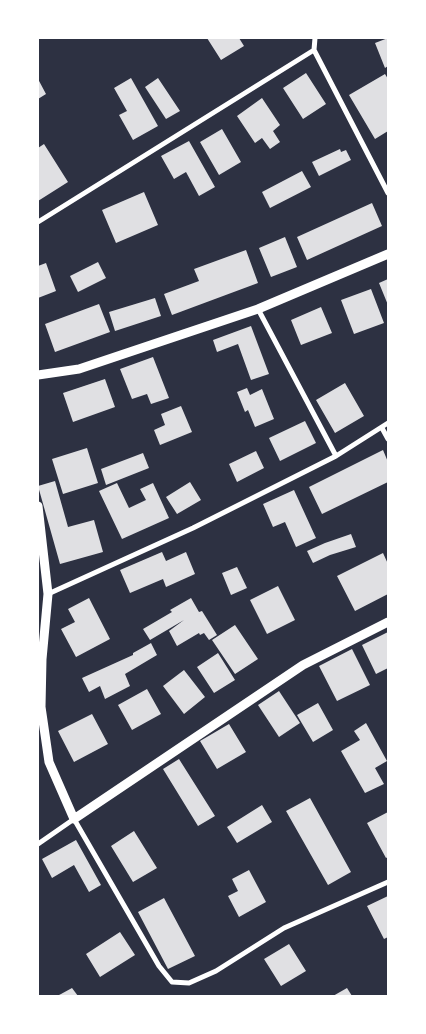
<!DOCTYPE html>
<html>
<head>
<meta charset="utf-8">
<style>
  body { margin:0 }
  #map { position:relative; width:426px; height:1034px; overflow:hidden; background:#2d3142; font-family:"IBM Plex Sans",sans-serif }
  canvas { display:block }
  .frame { position:absolute; inset:0; border:39px solid #fff; pointer-events:none }
</style>
</head>
<body>
<div id="map">
<canvas width="426" height="1034"></canvas>
<div class="frame"></div>
</div>
<script>
const ctx = document.querySelector('canvas').getContext('2d');
ctx.lineJoin = 'round';
function paint(path, color) {
  ctx.fillStyle = color;
  ctx.fill(path, 'evenodd');
}
function poly(rows) {
  const path = new Path2D();
  for (const r of rows) {
    path.moveTo(r[0], r[1]);
    for (let i = 2; i < r.length; i += 2) path.lineTo(r[i], r[i + 1]);
  }
  return path;
}
function strokePath(path, color, width, dash) {
  ctx.strokeStyle = color;
  ctx.lineWidth = width;
  ctx.lineCap = dash ? 'butt' : 'round';
  ctx.setLineDash(dash || []);
  ctx.stroke(path);
}
paint(poly([
  [207,38,239,38,244,46,221,60],
  [388,38,388,66,385,68,375,43],
  [306,73,326,104,303,119,283,88],
  [385,74,388,79,388,131,375,139,349,95],
  [131,78,158,126,133,140,119,115,127,111,114,88],
  [158,78,180,111,166,119,145,87],
  [38,79,46,94,38,99],
  [262,98,280,125,273,131,280,142,270,149,262,138,255,143,237,116],
  [222,129,241,162,219,175,200,142],
  [189,141,215,187,199,196,186,172,174,179,161,156],
  [44,144,68,182,38,201,38,148],
  [340,149,341,152,346,150,351,160,319,176,312,162],
  [302,171,311,187,270,208,262,192],
  [144,192,158,225,116,243,102,210],
  [372,203,382,226,307,260,297,237],
  [285,237,297,267,271,277,259,248],
  [246,250,258,283,172,315,164,294,199,281,194,269],
  [98,262,106,278,78,292,70,276],
  [46,263,56,291,38,298,38,266],
  [388,279,388,305,379,283],
  [371,289,384,323,354,334,341,300],
  [155,298,161,316,115,331,109,312],
  [99,304,110,332,55,352,45,324],
  [321,307,332,333,301,345,291,320],
  [251,326,269,374,251,380,238,344,217,352,213,340],
  [153,357,169,398,151,404,147,394,132,399,120,369],
  [105,379,115,407,73,422,63,393],
  [345,383,364,416,335,433,316,400],
  [247,388,250,395,262,389,274,419,255,427,248,410,245,412,237,392],
  [181,406,192,432,160,445,154,430,165,425,161,414],
  [305,421,316,443,280,461,269,438],
  [87,448,98,483,63,494,52,459],
  [383,450,388,462,388,482,322,514,309,487],
  [256,451,264,468,237,482,229,464],
  [143,453,149,468,106,485,101,469],
  [55,481,68,527,94,520,103,552,60,564,38,486],
  [190,482,201,500,177,514,166,497],
  [117,483,129,508,146,500,140,489,153,483,169,518,122,539,99,491],
  [294,490,316,538,296,547,285,522,273,527,263,504],
  [351,534,356,547,330,555,313,563,307,551,325,543],
  [162,552,166,561,186,552,195,574,166,587,163,579,130,593,120,570],
  [383,553,388,564,388,594,355,611,337,576],
  [237,567,247,588,231,595,222,573],
  [278,586,295,620,267,634,250,600],
  [89,598,110,639,76,657,61,629,75,622,68,609],
  [191,598,199,612,202,611,217,635,209,640,204,633,200,635,199,633,177,646,169,631,184,620,150,640,143,629,172,612,170,610],
  [235,625,258,659,235,674,212,640],
  [388,632,388,668,376,674,362,645],
  [151,643,157,655,125,674,130,686,105,699,100,686,89,692,82,678,133,655,133,653],
  [352,649,370,685,337,701,319,666],
  [218,653,235,680,214,693,197,667],
  [184,670,205,697,184,714,163,686],
  [147,689,161,714,132,730,118,705],
  [279,691,300,723,279,737,258,705],
  [318,703,333,730,313,742,297,715],
  [92,714,108,744,74,762,58,731],
  [366,723,387,761,375,768,384,784,365,793,341,751,360,740,354,731],
  [229,724,246,752,217,769,200,741],
  [179,759,215,816,198,826,163,769],
  [310,798,351,872,328,885,286,811],
  [262,805,272,822,237,843,227,827],
  [388,812,388,857,386,858,367,823],
  [134,831,157,868,133,882,111,846],
  [76,840,101,885,89,892,74,865,52,878,42,859],
  [249,870,266,902,239,917,228,896,238,891,232,879],
  [388,896,388,937,384,939,367,906],
  [164,898,195,956,168,969,138,912],
  [120,932,135,955,100,977,86,954],
  [289,944,306,971,281,986,264,959],
  [72,988,78,996,57,996,61,994],
  [347,988,352,996,333,996]
]), '#e0e0e3');
strokePath(poly([
  [314,50,388,193],
  [38,222,314,50,315,38],
  [258,309,336,456],
  [382,428,388,439],
  [48,594,193,528,336,456,388,423],
  [38,844,74,819,159,966,172,982,189,983,216,971,284,928,388,882]
]), '#fff', 5);
strokePath(poly([
  [38,375,79,369,258,309,388,254],
  [38,506,48,594,42,659,41,707,49,762,74,819,303,665,388,622]
]), '#fff', 9);
</script>
</body>
</html>
